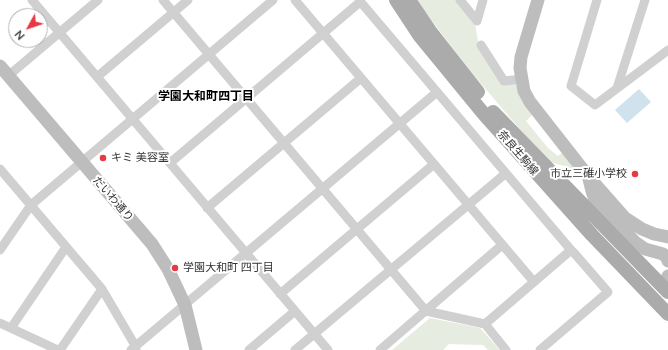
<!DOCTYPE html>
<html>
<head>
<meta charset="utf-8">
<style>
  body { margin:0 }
  #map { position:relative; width:668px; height:350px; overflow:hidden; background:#fff; font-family:Mulish,sans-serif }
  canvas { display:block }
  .north { position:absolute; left:8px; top:8px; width:40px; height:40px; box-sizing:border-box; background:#fff; border:1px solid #adadad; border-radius:50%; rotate:230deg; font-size:11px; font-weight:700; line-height:16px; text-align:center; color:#333 }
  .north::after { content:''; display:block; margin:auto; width:14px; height:18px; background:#e63946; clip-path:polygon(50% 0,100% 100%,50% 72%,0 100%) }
</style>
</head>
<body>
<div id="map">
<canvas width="668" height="350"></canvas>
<div class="north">N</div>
</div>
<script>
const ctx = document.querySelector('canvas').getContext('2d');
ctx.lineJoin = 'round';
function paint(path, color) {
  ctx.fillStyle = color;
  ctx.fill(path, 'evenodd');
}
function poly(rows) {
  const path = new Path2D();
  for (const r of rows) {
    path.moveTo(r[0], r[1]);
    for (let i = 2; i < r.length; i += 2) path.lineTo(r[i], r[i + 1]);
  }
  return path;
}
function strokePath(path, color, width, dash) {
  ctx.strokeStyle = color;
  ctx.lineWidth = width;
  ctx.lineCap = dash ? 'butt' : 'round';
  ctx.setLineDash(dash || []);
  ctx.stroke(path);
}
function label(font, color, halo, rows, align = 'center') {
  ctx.font = font + ' Mulish,"Noto Sans JP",sans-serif';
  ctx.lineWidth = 4;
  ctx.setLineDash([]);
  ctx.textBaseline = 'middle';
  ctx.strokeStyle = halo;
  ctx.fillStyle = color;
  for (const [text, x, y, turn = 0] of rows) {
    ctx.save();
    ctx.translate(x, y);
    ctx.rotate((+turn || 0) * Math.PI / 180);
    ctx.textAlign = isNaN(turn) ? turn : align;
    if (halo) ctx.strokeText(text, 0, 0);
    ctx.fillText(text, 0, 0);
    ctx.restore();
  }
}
paint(poly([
  [416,0,456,0,475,24,479,46,502,84,515,82,523,102,532,115,526,121,548,148,558,156,563,152,574,169,547,161,472,73],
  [430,318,480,328,500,350,488,350,483,345,449,344,443,350,392,350]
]), '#e6ecdf');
paint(poly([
  [639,89,651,102,627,123,615,110]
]), '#cfe2ee');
strokePath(poly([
  [32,0,328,350],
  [163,0,426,311,485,324,571,250],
  [295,0,534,282],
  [359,0,571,250,575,254,608,292,540,350],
  [460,0,477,21,483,0],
  [597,0,571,86,595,105,668,50],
  [481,45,504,81,522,79],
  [8,76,98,0],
  [97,77,188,0],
  [617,88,645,0],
  [170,163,360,2],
  [0,169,102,289,136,347,136,350],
  [207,208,361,78],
  [0,250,31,205,273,0],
  [280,294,434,164],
  [0,323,58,350],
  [485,324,506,350],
  [11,328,66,247],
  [60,350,102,289],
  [131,350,437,92],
  [249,350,295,311],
  [295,350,505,174],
  [380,350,502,245]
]), '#d0d0d0', 9);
strokePath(poly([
  [538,0,521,57,520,68,524,91,530,102,588,176,625,218,642,229,654,234,668,237],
  [0,66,152,244,168,269,185,305,196,350],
  [589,179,592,191,595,200,635,242,645,249,663,254,667,258,668,261],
  [664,288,668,276]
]), '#bdbdbd', 13);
strokePath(poly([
  [396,0,419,35,483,113,592,235,668,314],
  [409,0,430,31,478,92],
  [493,112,668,292]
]), '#ababab', 14);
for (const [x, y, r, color] of [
  [103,158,4,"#e63946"],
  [635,174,4,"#e63946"],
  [175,268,4,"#e63946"]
]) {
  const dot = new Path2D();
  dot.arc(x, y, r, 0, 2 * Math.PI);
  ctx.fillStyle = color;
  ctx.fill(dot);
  strokePath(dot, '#fff', 1.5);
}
label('11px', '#333', '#fff', [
  ["奈良生駒線",518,153,49],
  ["だいわ通り",113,199,49]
]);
label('11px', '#333', '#fff', [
  ["キミ 美容室",111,158],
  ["市立三碓小学校",627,174,"right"],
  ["学園大和町 四丁目",183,268]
], 'left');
label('bold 12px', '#000', '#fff', [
  ["学園大和町四丁目",206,96]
]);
</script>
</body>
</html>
